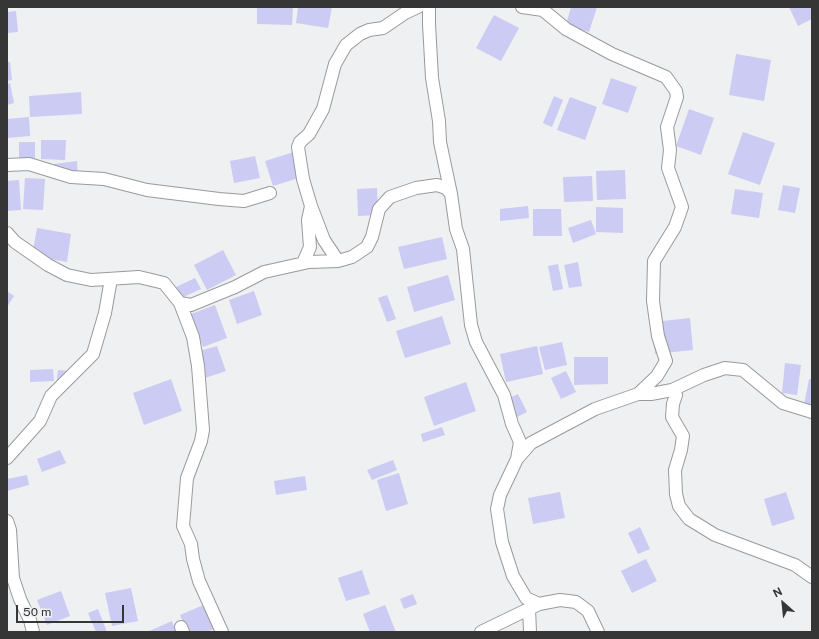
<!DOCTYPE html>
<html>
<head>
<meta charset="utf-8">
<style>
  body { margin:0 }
  #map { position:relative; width:819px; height:639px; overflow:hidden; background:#eef0f1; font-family:"Public Sans",sans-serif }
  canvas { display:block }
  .frame { position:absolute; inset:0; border:8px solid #363637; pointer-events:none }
  .north { position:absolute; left:763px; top:583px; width:40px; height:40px; -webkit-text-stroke:3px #eef0f1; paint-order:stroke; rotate:333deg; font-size:11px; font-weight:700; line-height:16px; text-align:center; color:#363637 }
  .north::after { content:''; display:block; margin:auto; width:14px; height:18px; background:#363637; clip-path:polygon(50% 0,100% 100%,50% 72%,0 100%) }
  .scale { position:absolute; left:16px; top:605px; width:108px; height:18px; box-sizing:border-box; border:2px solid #363637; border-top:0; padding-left:5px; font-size:12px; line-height:14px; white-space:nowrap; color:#363637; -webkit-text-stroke:3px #eef0f1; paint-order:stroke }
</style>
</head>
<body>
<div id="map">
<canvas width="819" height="639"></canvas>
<div class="frame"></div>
<div class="north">N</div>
<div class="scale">50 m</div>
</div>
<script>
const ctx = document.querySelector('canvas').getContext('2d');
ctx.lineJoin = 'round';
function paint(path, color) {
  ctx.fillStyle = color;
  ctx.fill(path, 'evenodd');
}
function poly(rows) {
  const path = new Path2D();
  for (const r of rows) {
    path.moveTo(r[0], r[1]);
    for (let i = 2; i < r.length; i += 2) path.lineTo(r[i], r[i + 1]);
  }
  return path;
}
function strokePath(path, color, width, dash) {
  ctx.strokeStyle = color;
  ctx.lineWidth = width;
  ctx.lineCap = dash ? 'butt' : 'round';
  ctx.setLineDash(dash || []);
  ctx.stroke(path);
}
paint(poly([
  [257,7,293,7,292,25,257,24],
  [298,7,332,7,328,28,296,23],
  [571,7,597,7,589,32,566,25],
  [789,7,812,7,812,19,798,26],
  [16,11,18,32,7,33,7,12],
  [494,15,519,28,501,61,476,48],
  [736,54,771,60,764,101,729,95],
  [7,62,10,62,12,80,7,81],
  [611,78,637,87,628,113,602,104],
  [10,83,14,103,7,105,7,84],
  [81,92,82,114,30,117,29,96],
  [554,96,563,100,552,127,543,123],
  [570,97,597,107,585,140,557,130],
  [689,109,714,118,701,155,676,146],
  [29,117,30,136,7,138,7,119],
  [743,132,775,143,760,185,728,174],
  [41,140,66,140,65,160,41,159],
  [19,142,35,142,35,160,19,160],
  [294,152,302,177,273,186,265,161],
  [255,156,260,178,234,183,230,161],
  [77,161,78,178,56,180,54,164],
  [625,170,626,199,597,200,596,171],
  [592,176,593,201,564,202,563,177],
  [25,178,45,179,43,210,23,209],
  [19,180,21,210,7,211,7,181],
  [783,185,800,188,795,213,778,210],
  [377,188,378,215,358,216,357,189],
  [735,189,763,193,759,218,731,214],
  [528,206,529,218,500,221,500,209],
  [596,207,623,208,623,233,596,232],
  [533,209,561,209,562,236,533,236],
  [591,220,596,234,573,243,568,228],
  [37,228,71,234,67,262,32,256],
  [442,237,447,259,404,269,398,247],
  [223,250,236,275,207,290,194,265],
  [578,262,582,286,569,288,564,265],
  [558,264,563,289,553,291,548,266],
  [448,275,455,300,414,312,407,287],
  [195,278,201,289,179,299,174,288],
  [7,291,14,296,7,307],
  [254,291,262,315,237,324,229,300],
  [387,295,396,319,387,322,378,298],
  [215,305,227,338,203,347,191,314],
  [442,316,451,344,405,358,396,331],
  [690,318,693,350,655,354,653,322],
  [562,342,567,365,545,370,539,347],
  [217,346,226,371,205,378,196,352],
  [537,346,543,374,506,382,500,354],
  [574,357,608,357,608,384,574,385],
  [785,363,801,365,797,395,782,393],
  [53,369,54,381,30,382,30,370],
  [58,370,71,371,69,389,56,388],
  [566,371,576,392,561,399,551,378],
  [171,379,182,411,144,425,133,393],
  [809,379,812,379,812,407,804,405],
  [466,382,476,411,434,426,424,397],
  [518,394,527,412,515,418,507,399],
  [442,427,445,435,423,442,421,434],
  [60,450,66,463,42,472,37,459],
  [393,460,397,470,372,480,367,470],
  [399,473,408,504,386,511,377,480],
  [27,475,29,485,7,491,7,479],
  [305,476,307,490,276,495,274,481],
  [560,492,565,518,533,524,528,498],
  [786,492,795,519,772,526,764,499],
  [640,527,650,549,638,554,628,533],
  [646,559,657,581,632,593,621,571],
  [362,570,370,594,346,601,338,578],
  [131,588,138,621,112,626,105,593],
  [61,591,70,616,47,625,37,600],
  [413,594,417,604,404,609,400,599],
  [206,604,216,628,207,632,187,632,180,615],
  [385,605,396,632,370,632,363,614],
  [98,609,107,632,96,632,88,613],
  [172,621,176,632,147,632]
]), '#cbcbf3');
const minor = poly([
  [429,7,429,24,432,78,439,121,440,142,451,194,456,229,463,249,471,325,476,342,504,395,512,424,520,442,517,459],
  [522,7,543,10,566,29,612,54,666,77,676,91,677,97,667,127,670,150,668,168,682,207,675,227,654,261,653,301,658,336,666,361,657,376,638,394],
  [7,165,29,164,71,177,104,179,147,190,219,199,244,201,270,193],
  [7,233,15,242,48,265,67,275,91,280,139,277,164,283,180,303,193,337,198,366,203,430,201,441,187,478,183,526,191,544,193,559,199,581,222,632],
  [338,261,324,240,311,206,303,179,298,147,300,142,309,134,323,109,335,64,346,45,360,34,369,30,383,28,405,13,418,7],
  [303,263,310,247,308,220,311,206],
  [180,303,191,305,235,287,264,272,309,262,338,261,352,257,367,247,372,237,379,209,390,197,416,188,437,185,446,188,451,194],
  [672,390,676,395,673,404,672,417,683,436,681,450,675,470,676,494,679,506,689,519,715,535,795,565,812,577],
  [7,458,40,421,51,396,93,354,105,313,111,279],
  [7,521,10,530,13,578,20,599,30,620,33,632],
  [539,604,526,598,513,576,502,542,497,509,500,495,517,459,531,443,595,409,638,394,651,394,672,390,704,375,725,368,743,370,783,403,812,412],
  [529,608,530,632],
  [181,627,183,632],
  [481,632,539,604,560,600,576,602,588,611,598,632]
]);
strokePath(minor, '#999a9c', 14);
strokePath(minor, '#fff', 12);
</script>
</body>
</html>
